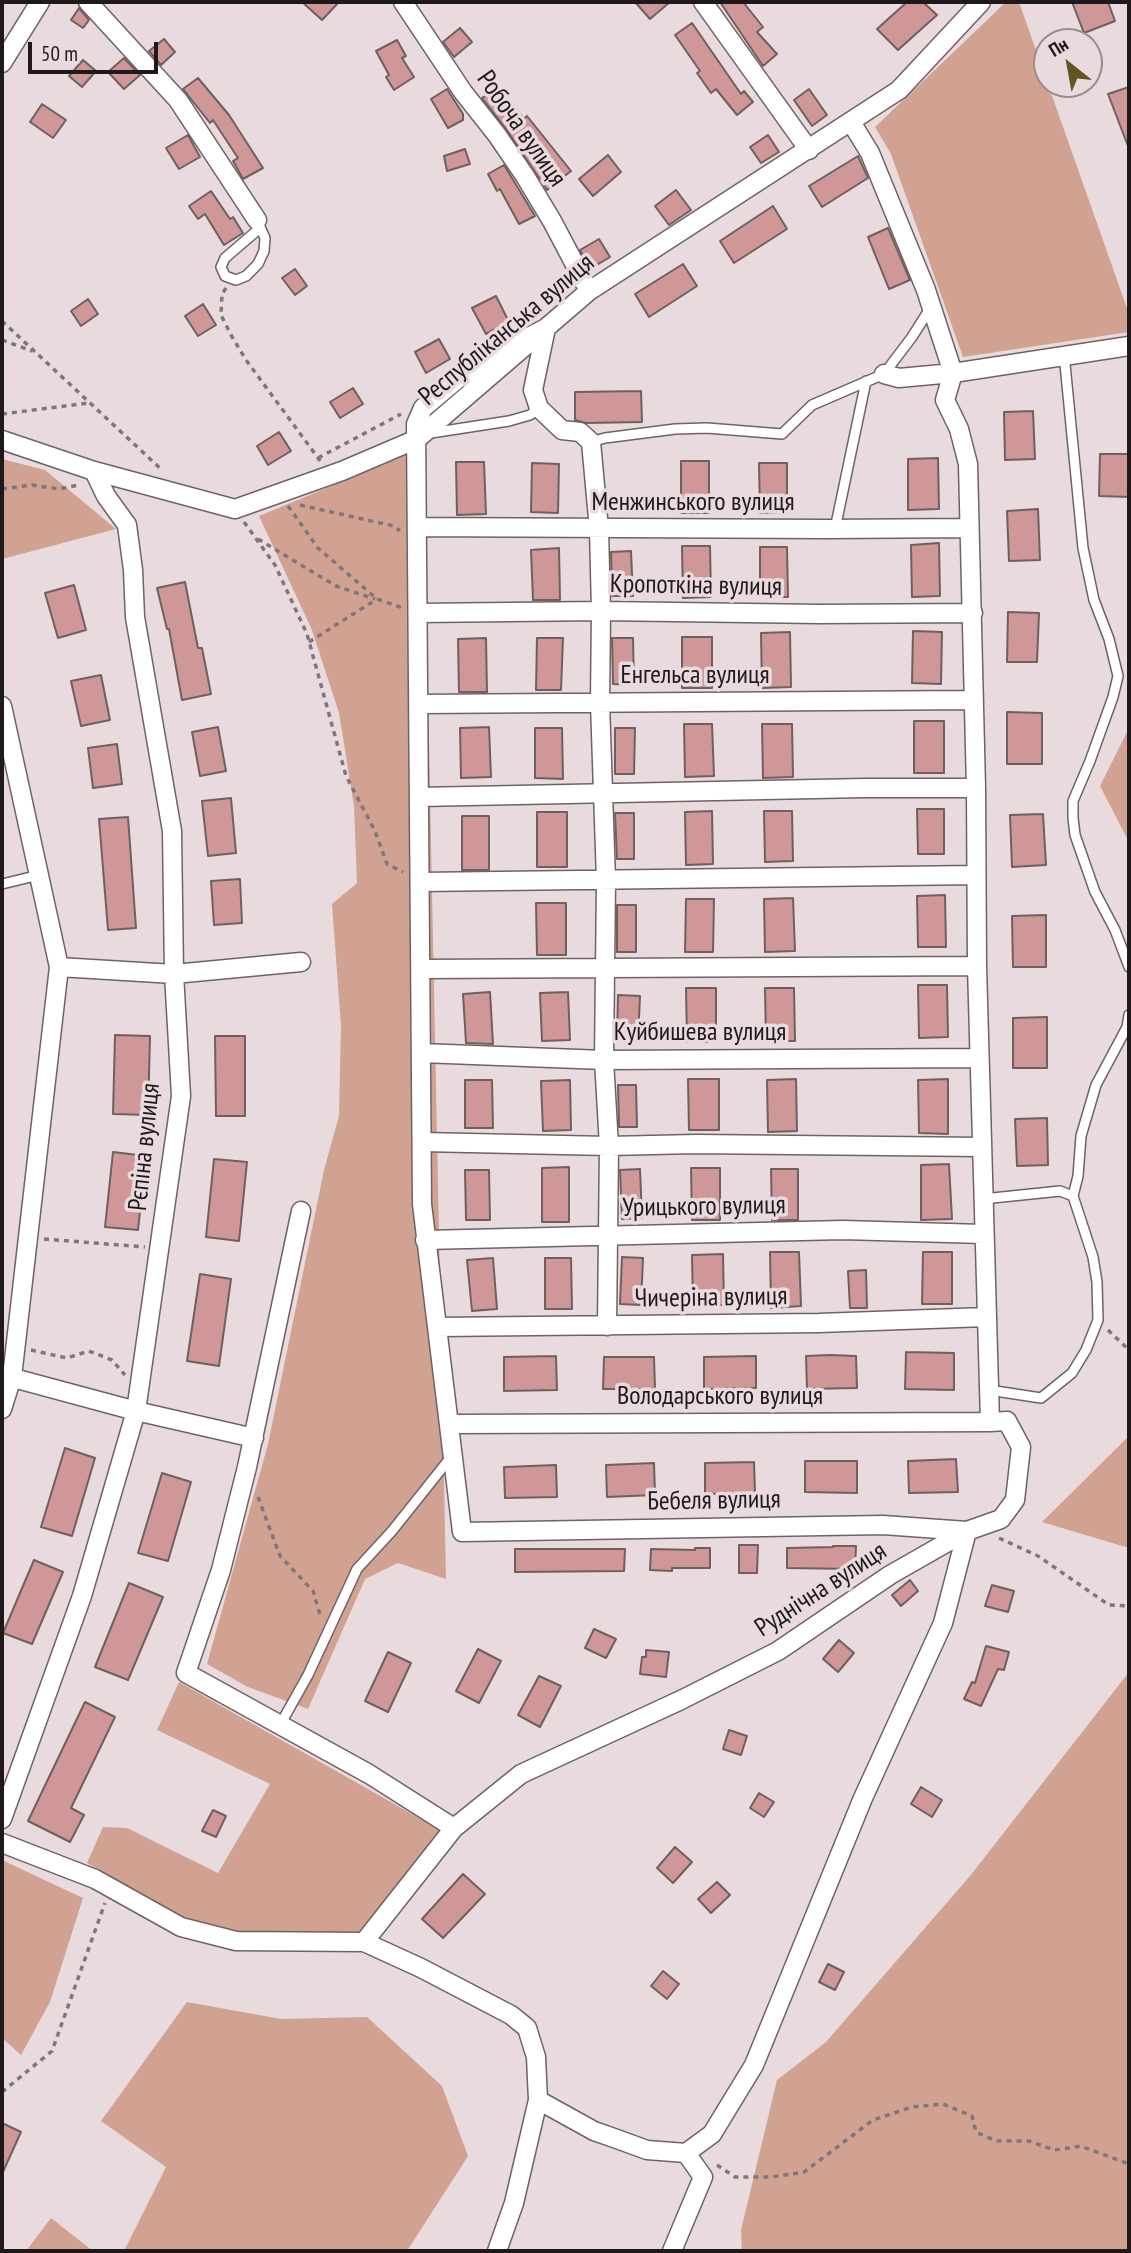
<!DOCTYPE html>
<html>
<head>
<meta charset="utf-8">
<style>
  body { margin:0 }
  #map { position:relative; width:1131px; height:2253px; overflow:hidden; background:#e9dade; font-family:"PT Sans Narrow",sans-serif }
  canvas { display:block }
  .frame { position:absolute; inset:0; border:4px solid #1f191b; pointer-events:none }
  .north { position:absolute; left:1033px; top:28px; width:70px; height:70px; box-sizing:border-box; background:#e9dade; border:2px solid #988d90; border-radius:50%; rotate:329deg; font-size:19px; font-weight:700; line-height:28px; text-align:center; color:#1f191b }
  .north::after { content:''; display:block; margin:auto; width:24px; height:32px; background:#615622; clip-path:polygon(50% 0,100% 100%,50% 72%,0 100%) }
  .scale { position:absolute; left:28px; top:42px; width:130px; height:32px; box-sizing:border-box; border:4px solid #1f191b; border-top:0; padding-left:9px; font-size:21px; line-height:24px; white-space:nowrap; color:#1f191b; -webkit-text-stroke:5px #e9dade; paint-order:stroke }
</style>
</head>
<body>
<div id="map">
<canvas width="1131" height="2253"></canvas>
<div class="frame"></div>
<div class="north">Пн</div>
<div class="scale">50 m</div>
</div>
<script>
const ctx = document.querySelector('canvas').getContext('2d');
ctx.lineJoin = 'round';
function paint(path, color) {
  ctx.fillStyle = color;
  ctx.fill(path, 'evenodd');
}
function poly(rows) {
  const path = new Path2D();
  for (const r of rows) {
    path.moveTo(r[0], r[1]);
    for (let i = 2; i < r.length; i += 2) path.lineTo(r[i], r[i + 1]);
  }
  return path;
}
function strokePath(path, color, width, dash) {
  ctx.strokeStyle = color;
  ctx.lineWidth = width;
  ctx.lineCap = dash ? 'butt' : 'round';
  ctx.setLineDash(dash || []);
  ctx.stroke(path);
}
function label(font, color, halo, rows, align = 'center') {
  ctx.font = font + ' "PT Sans Narrow",sans-serif';
  ctx.lineWidth = 7;
  ctx.setLineDash([]);
  ctx.textBaseline = 'middle';
  ctx.strokeStyle = halo;
  ctx.fillStyle = color;
  for (const [text, x, y, turn = 0] of rows) {
    ctx.save();
    ctx.translate(x, y);
    ctx.rotate((+turn || 0) * Math.PI / 180);
    ctx.textAlign = isNaN(turn) ? turn : align;
    if (halo) ctx.strokeText(text, 0, 0);
    ctx.fillText(text, 0, 0);
    ctx.restore();
  }
}
paint(poly([
  [1006,2,1019,2,1129,314,1129,332,963,357,891,154,875,127],
  [423,448,446,1579,398,1563,365,1579,308,1709,248,1687,207,1664,268,1444,324,1170,339,1116,341,1026,332,904,357,883,354,806,339,713,312,630,259,516],
  [2,459,45,470,116,529,2,559],
  [1129,728,1129,842,1100,786],
  [1129,1436,1129,1548,1042,1522],
  [1129,1672,1129,2251,742,2251,741,2230,777,2080,826,2042,970,1876],
  [179,1682,442,1831,361,1933,237,1932,183,1917,87,1863,103,1827,127,1828,218,1873,270,1784,157,1730],
  [2,1860,83,1898,50,2002,21,2055,2,2038],
  [187,2002,281,2019,367,2017,442,2086,468,2156,407,2251,124,2251,166,2167,101,2121],
  [51,2218,93,2251,26,2251]
]), '#d1a292');
const building = poly([
  [302,2,339,2,322,20,302,2],
  [635,2,670,2,650,19,635,2],
  [720,2,743,2,763,27,757,32,777,54,763,66,720,2],
  [907,2,923,2,937,15,898,50,877,29,907,2],
  [1072,2,1108,2,1115,21,1084,33,1072,2],
  [79,8,89,20,83,28,71,20,79,8],
  [692,23,741,94,744,91,753,102,737,115,716,89,711,93,697,73,700,71,675,35,692,23],
  [460,28,472,42,454,57,443,42,460,28],
  [164,39,175,52,161,65,149,51,164,39],
  [397,40,406,56,402,58,414,77,394,90,386,77,389,75,376,51,397,40],
  [124,58,140,75,124,89,108,72,124,58],
  [83,60,96,71,82,87,69,76,83,60],
  [198,78,229,115,263,168,243,179,233,161,238,158,213,120,210,123,183,89,198,78],
  [499,86,524,119,527,116,571,171,547,190,506,129,482,98,499,86],
  [1129,87,1129,146,1128,146,1108,94,1129,87],
  [447,89,463,114,463,120,448,128,431,99,447,89],
  [809,89,827,115,812,126,794,100,809,89],
  [42,104,66,120,53,138,30,122,42,104],
  [188,135,200,157,179,169,166,148,188,135],
  [768,135,779,152,761,163,750,147,768,135],
  [465,149,470,164,447,171,444,156,465,149],
  [608,155,621,172,593,196,579,179,608,155],
  [858,156,868,178,822,207,809,186,858,156],
  [504,165,535,216,519,224,500,189,497,191,488,174,504,165],
  [676,190,691,210,669,225,655,206,676,190],
  [211,191,230,219,233,217,243,233,224,245,205,214,198,219,189,206,211,191],
  [773,206,787,229,734,263,720,241,773,206],
  [888,228,910,280,889,289,868,237,888,228],
  [599,239,610,257,590,269,580,250,599,239],
  [683,264,697,286,649,317,635,294,683,264],
  [295,269,307,286,295,295,282,278,295,269],
  [496,296,509,322,486,334,472,308,496,296],
  [88,299,98,314,81,326,71,311,88,299],
  [203,304,216,325,198,336,185,316,203,304],
  [439,339,450,359,426,373,415,352,439,339],
  [353,388,363,404,340,418,330,402,353,388],
  [641,391,642,422,586,423,575,420,575,392,641,391],
  [1033,411,1035,459,1005,460,1004,412,1033,411],
  [279,432,291,451,268,465,257,446,279,432],
  [1100,454,1129,454,1129,497,1099,496,1100,454],
  [938,458,939,509,908,510,908,459,938,458],
  [681,461,709,461,709,513,681,513,681,461],
  [456,462,484,462,486,514,457,515,456,462],
  [532,463,559,464,558,513,531,512,532,463],
  [759,463,787,463,787,512,760,513,759,463],
  [1038,509,1040,560,1009,561,1007,511,1038,509],
  [939,543,940,596,912,597,911,545,939,543],
  [682,546,710,546,711,597,683,598,682,546],
  [760,547,787,547,788,597,760,597,760,547],
  [559,548,560,600,533,600,531,550,559,548],
  [631,551,633,596,612,596,611,552,631,551],
  [185,582,198,648,202,648,211,694,182,700,169,629,167,629,157,588,185,582],
  [74,585,86,630,58,638,45,593,74,585],
  [1008,612,1039,613,1037,662,1007,662,1008,612],
  [913,631,942,632,941,684,912,683,913,631],
  [790,632,791,687,762,688,761,633,790,632],
  [682,637,712,637,712,688,682,688,682,637],
  [486,638,487,692,459,692,458,639,486,638],
  [537,638,563,638,561,690,536,690,537,638],
  [612,638,633,638,634,685,613,684,612,638],
  [101,675,110,720,81,726,71,681,101,675],
  [1007,712,1042,713,1042,764,1007,764,1007,712],
  [914,721,944,721,944,773,914,773,914,721],
  [684,724,712,724,714,776,685,777,684,724],
  [762,724,792,724,793,777,763,778,762,724],
  [218,727,226,771,200,776,192,732,218,727],
  [489,727,491,777,461,778,460,728,489,727],
  [535,728,562,728,563,779,535,778,535,728],
  [615,728,635,728,634,774,615,774,615,728],
  [117,744,122,784,93,788,88,748,117,744],
  [231,798,236,853,208,856,202,801,231,798],
  [917,809,944,809,944,854,918,854,917,809],
  [712,811,713,864,686,865,685,812,712,811],
  [764,811,792,811,793,861,765,862,764,811],
  [537,812,567,812,567,867,537,867,537,812],
  [615,813,634,813,634,859,617,859,615,813],
  [1043,814,1046,865,1012,867,1010,815,1043,814],
  [462,816,489,816,489,870,462,870,462,816],
  [128,817,136,928,108,930,99,819,128,817],
  [240,879,242,923,214,925,211,881,240,879],
  [945,895,946,947,918,947,917,896,945,895],
  [793,898,795,951,765,952,764,899,793,898],
  [686,899,714,899,713,952,685,952,686,899],
  [536,903,566,903,566,955,537,955,536,903],
  [617,905,636,905,636,952,617,952,617,905],
  [1046,915,1046,967,1013,967,1012,916,1046,915],
  [918,985,947,985,948,1037,919,1038,918,985],
  [686,988,716,988,716,1042,687,1042,686,988],
  [765,988,794,988,795,1041,766,1041,765,988],
  [490,992,493,1044,466,1043,463,994,490,992],
  [568,992,570,1040,542,1041,540,993,568,992],
  [618,995,640,996,638,1040,617,1040,618,995],
  [1047,1017,1047,1068,1013,1068,1013,1018,1047,1017],
  [115,1035,150,1036,148,1115,113,1114,115,1035],
  [215,1036,245,1036,245,1116,216,1116,215,1036],
  [688,1079,719,1079,719,1130,689,1130,688,1079],
  [796,1079,797,1131,768,1132,767,1080,796,1079],
  [948,1079,948,1134,919,1133,918,1080,948,1079],
  [465,1080,492,1080,493,1128,465,1128,465,1080],
  [570,1080,571,1130,543,1131,541,1081,570,1080],
  [618,1085,636,1085,637,1127,619,1127,618,1085],
  [1047,1118,1048,1165,1017,1166,1015,1119,1047,1118],
  [113,1152,146,1156,138,1230,105,1227,113,1152],
  [214,1159,247,1162,239,1241,206,1237,214,1159],
  [949,1164,952,1219,921,1220,921,1165,949,1164],
  [569,1167,569,1222,542,1222,542,1168,569,1167],
  [691,1168,720,1168,720,1220,692,1220,691,1168],
  [640,1169,642,1218,622,1219,620,1170,640,1169],
  [771,1169,798,1169,798,1220,772,1220,771,1169],
  [465,1170,489,1170,490,1220,466,1220,465,1170],
  [770,1252,799,1252,801,1306,771,1308,770,1252],
  [923,1252,952,1252,952,1304,922,1304,923,1252],
  [723,1254,724,1305,693,1307,692,1255,723,1254],
  [622,1257,643,1258,641,1305,620,1304,622,1257],
  [493,1258,497,1309,472,1311,467,1260,493,1258],
  [545,1258,571,1258,572,1309,545,1309,545,1258],
  [866,1270,867,1308,850,1308,848,1271,866,1270],
  [200,1274,231,1279,219,1366,187,1361,200,1274],
  [906,1352,954,1353,954,1390,905,1389,906,1352],
  [830,1355,856,1356,857,1388,807,1389,806,1356,830,1355],
  [556,1356,557,1390,504,1391,504,1357,556,1356],
  [756,1356,756,1388,704,1389,704,1357,756,1356],
  [604,1357,654,1357,655,1389,603,1389,604,1357],
  [65,1448,95,1458,72,1536,41,1527,65,1448],
  [956,1459,958,1492,909,1493,908,1461,956,1459],
  [805,1461,857,1461,857,1493,805,1492,805,1461],
  [754,1462,755,1493,705,1494,705,1463,754,1462],
  [654,1463,655,1495,607,1497,606,1465,654,1463],
  [556,1465,557,1497,505,1498,504,1467,556,1465],
  [162,1473,191,1482,168,1561,138,1553,162,1473],
  [739,1545,758,1545,757,1573,739,1573,739,1545],
  [833,1546,856,1546,855,1569,787,1568,787,1548,833,1547,833,1546],
  [695,1548,710,1548,710,1568,672,1568,672,1571,650,1570,651,1549,695,1550,695,1548],
  [515,1549,625,1549,624,1571,515,1572,515,1549],
  [34,1560,63,1572,32,1644,3,1633,34,1560],
  [910,1580,918,1591,901,1606,892,1595,910,1580],
  [129,1583,163,1597,128,1680,95,1667,129,1583],
  [992,1585,1014,1591,1008,1612,985,1606,992,1585],
  [594,1629,616,1639,606,1658,585,1648,594,1629],
  [839,1640,854,1653,838,1672,823,1659,839,1640],
  [986,1646,1009,1652,1004,1670,998,1669,981,1706,964,1699,972,1682,975,1683,986,1646],
  [478,1649,501,1661,479,1703,456,1691,478,1649],
  [646,1650,669,1652,666,1677,640,1674,642,1657,646,1657,646,1650],
  [388,1652,411,1663,388,1712,365,1701,388,1652],
  [539,1676,561,1686,540,1727,518,1715,539,1676],
  [85,1702,115,1717,71,1808,84,1815,70,1842,28,1821,85,1702],
  [729,1730,747,1736,741,1755,723,1749,729,1730],
  [921,1787,942,1800,932,1817,911,1804,921,1787],
  [759,1793,774,1802,764,1817,750,1808,759,1793],
  [213,1810,226,1816,216,1837,202,1831,213,1810],
  [675,1847,692,1862,673,1883,657,1868,675,1847],
  [463,1874,485,1894,443,1938,422,1919,463,1874],
  [717,1882,730,1895,711,1913,698,1899,717,1882],
  [828,1964,844,1972,835,1990,819,1982,828,1964],
  [663,1971,679,1984,667,1999,651,1986,663,1971],
  [2,2123,21,2132,2,2174,2,2123]
]);
paint(building, '#cf9797');
strokePath(building, '#6e6060', 2);
const lane = poly([
  [257,220,265,238,264,251,258,264,246,276,236,280,225,276,221,267,225,258,260,228],
  [1064,354,1083,548,1094,600,1109,639,1118,676,1113,697,1090,761,1073,801,1073,818,1075,835,1095,892,1115,930,1129,967],
  [431,433,509,421,530,415,539,408],
  [591,442,605,438,675,429,707,428,782,434,812,405,884,374,912,337,931,307],
  [835,529,866,381],
  [2,884,39,875],
  [983,1199,1060,1191,1073,1196],
  [989,1390,1041,1398,1072,1373,1086,1350,1098,1320,1097,1282,1093,1257,1073,1196,1078,1176,1081,1136,1096,1085,1127,1027,1129,1015],
  [280,1725,308,1675,357,1569,392,1531,451,1457]
]);
const street = poly([
  [88,2,178,100,257,220],
  [403,2,463,92,497,135,525,176,552,221,589,291],
  [703,2,809,150],
  [2,63,40,2],
  [546,328,483,361,455,381,423,408,416,424,422,1204,462,1532,883,1525,967,1531],
  [546,328,533,390,539,408,562,430,580,432,591,442,599,529,601,611,600,703,606,880,604,1060,609,1146,607,1326],
  [884,374,899,378,953,373,1129,346],
  [2,440,94,471,235,509,342,471,417,439,589,291,899,90,981,2],
  [417,527,826,529,969,528],
  [418,613,601,611,820,614,973,613],
  [419,704,973,700],
  [2,706,59,967,12,1377,2,1409],
  [419,797,864,788,976,788],
  [420,882,976,875],
  [59,967,174,974,301,962],
  [421,969,977,966],
  [421,1053,604,1060,979,1058],
  [422,1142,609,1146,696,1144,981,1147],
  [301,1211,247,1467,221,1570,186,1673,369,1774,454,1828],
  [425,1240,843,1230,983,1234],
  [437,1327,819,1323,986,1317],
  [2,1375,136,1411,254,1438],
  [450,1424,990,1422],
  [2,1819,82,1596,136,1411,181,1096,174,974,172,831,135,617,133,570,127,525,106,496,94,471],
  [2,1843,95,1879,181,1927,236,1941,364,1942],
  [686,2153,647,2150,614,2138,594,2131,538,2100,536,2057,527,2028,511,2015,421,1968,364,1942,454,1828,521,1774,681,1700,778,1651,890,1575,967,1531,1001,1519,1015,1500,1021,1447,1007,1421,990,1422,977,966,976,788,968,464,959,429,945,400,953,373,926,290,870,153,851,122],
  [497,2251,514,2203,538,2100],
  [672,2251,703,2177,686,2153,712,2134,754,2065,863,1798,943,1623,967,1531]
]);
strokePath(lane, '#6f6265', 12);
strokePath(street, '#6f6265', 21);
strokePath(poly([
  [226,288,222,294,221,315,231,335,246,360,321,462],
  [2,321,162,470],
  [2,340,32,351],
  [2,414,89,403],
  [318,458,401,414],
  [2,489,32,485,59,489,79,485],
  [300,505,394,526,400,531],
  [288,506,318,548,377,599,403,608],
  [244,522,275,565,307,634,346,776,375,831,387,864,403,872],
  [258,539,336,586,375,599],
  [309,642,377,599],
  [44,1239,145,1247],
  [1108,1330,1129,1350],
  [31,1350,67,1358,89,1351,112,1360,125,1375],
  [258,1497,280,1556,313,1591,321,1618],
  [999,1538,1038,1556,1109,1605,1129,1606],
  [2,2092,52,2051,105,1903],
  [717,2165,735,2177,771,2177,804,2172,873,2120,912,2107,943,2104,972,2116,976,2132,996,2141,1029,2141,1054,2150,1081,2146,1129,2164]
]), '#807679', 3.5, [5, 5]);
strokePath(lane, '#fff', 9);
strokePath(street, '#fff', 18);
label('26px', '#1f191b', '#e9dade', [
  ["Робоча вулиця",521,129,55],
  ["Республіканська вулиця",507,330,-40],
  ["Менжинського вулиця",693,503],
  ["Кропоткіна вулиця",696,586,1],
  ["Енгельса вулиця",695,676],
  ["Куйбишева вулиця",700,1033],
  ["Рєпіна вулиця",145,1147,-84],
  ["Урицького вулиця",704,1207,-1],
  ["Чичеріна вулиця",711,1298,-1],
  ["Володарського вулиця",720,1397],
  ["Бебеля вулиця",714,1501,-1],
  ["Руднічна вулиця",821,1590,-33]
]);
</script>
</body>
</html>
